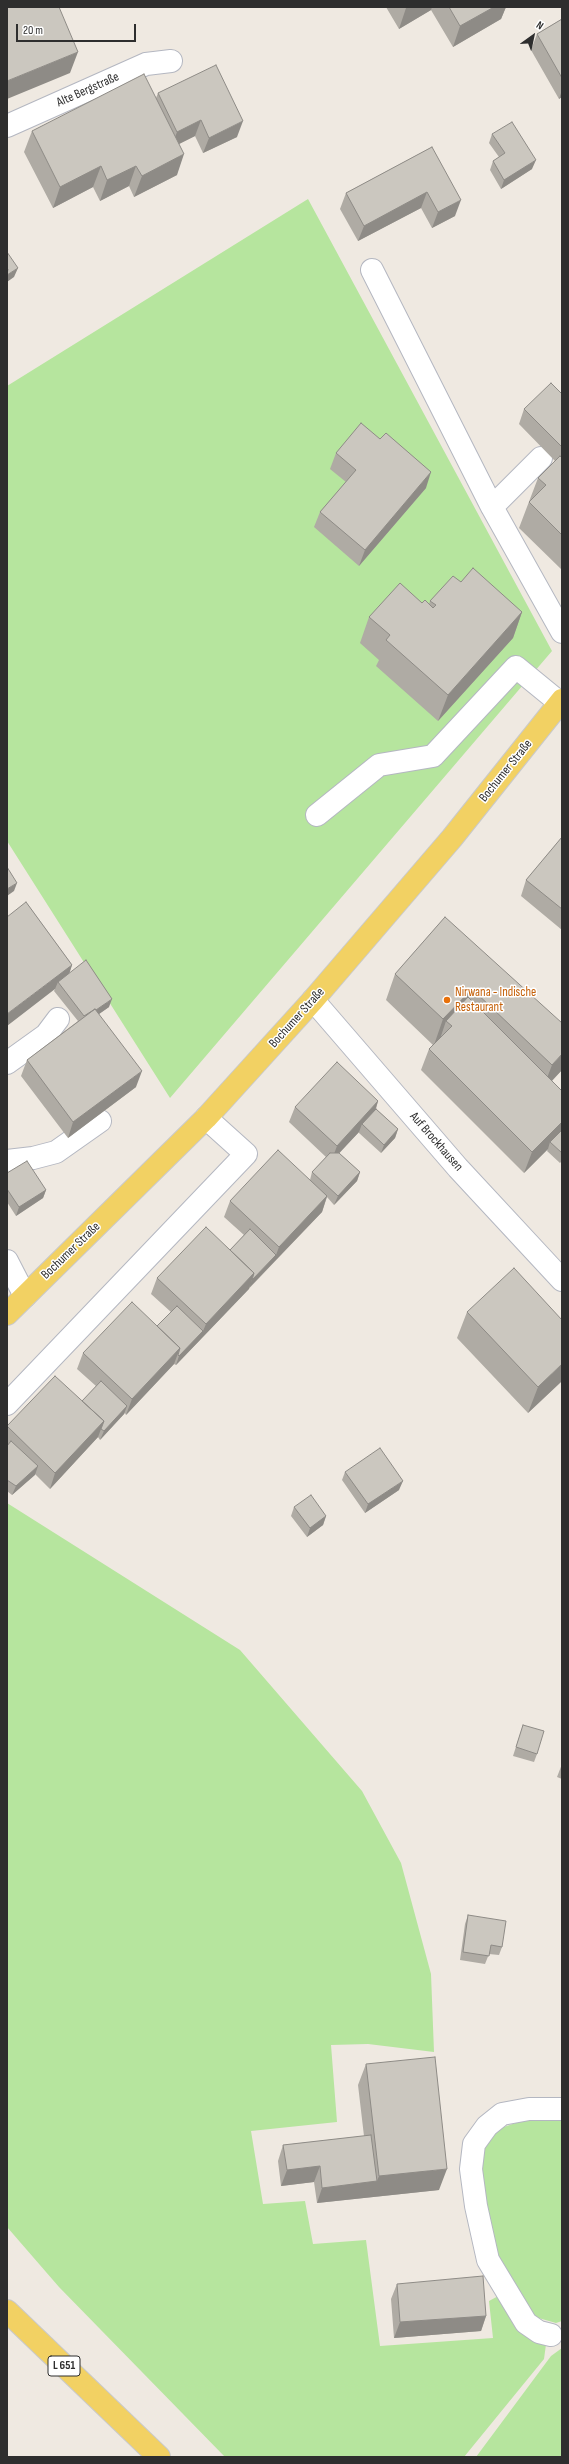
<!DOCTYPE html>
<html>
<head>
<meta charset="utf-8">
<style>
  body { margin:0 }
  #map { position:relative; width:569px; height:2464px; overflow:hidden; background:#efe9e1; font-family:"Sofia Sans Condensed",sans-serif }
  canvas { display:block }
  .frame { position:absolute; inset:0; border:8px solid #2e2e2e; pointer-events:none }
  .north { position:absolute; left:513px; top:16px; width:40px; height:40px; -webkit-text-stroke:3px #fff; paint-order:stroke; rotate:33deg; font-size:11px; font-weight:700; line-height:16px; text-align:center; color:#2e2e2e }
  .north::after { content:''; display:block; margin:auto; width:14px; height:18px; background:#2e2e2e; clip-path:polygon(50% 0,100% 100%,50% 72%,0 100%) }
  .scale { position:absolute; left:16px; top:24px; width:120px; height:18px; box-sizing:border-box; border:2px solid #2e2e2e; border-top:0; padding-left:5px; font-size:12px; line-height:14px; white-space:nowrap; color:#2e2e2e; -webkit-text-stroke:3px #fff; paint-order:stroke }
</style>
</head>
<body>
<div id="map">
<canvas width="569" height="2464"></canvas>
<div class="frame"></div>
<div class="north">N</div>
<div class="scale">20 m</div>
</div>
<script>
const ctx = document.querySelector('canvas').getContext('2d');
ctx.lineJoin = 'round';
function paint(path, color) {
  ctx.fillStyle = color;
  ctx.fill(path, 'evenodd');
}
function poly(rows) {
  const path = new Path2D();
  for (const r of rows) {
    path.moveTo(r[0], r[1]);
    for (let i = 2; i < r.length; i += 2) path.lineTo(r[i], r[i + 1]);
  }
  return path;
}
function strokePath(path, color, width, dash) {
  ctx.strokeStyle = color;
  ctx.lineWidth = width;
  ctx.lineCap = dash ? 'butt' : 'round';
  ctx.setLineDash(dash || []);
  ctx.stroke(path);
}
function label(font, color, halo, rows, align = 'center') {
  ctx.font = font + ' "Sofia Sans Condensed",sans-serif';
  ctx.lineWidth = 3;
  ctx.setLineDash([]);
  ctx.textBaseline = 'middle';
  ctx.strokeStyle = halo;
  ctx.fillStyle = color;
  for (const [text, x, y, turn = 0] of rows) {
    ctx.save();
    ctx.translate(x, y);
    ctx.rotate((+turn || 0) * Math.PI / 180);
    ctx.textAlign = isNaN(turn) ? turn : align;
    if (halo) ctx.strokeText(text, 0, 0);
    ctx.fillText(text, 0, 0);
    ctx.restore();
  }
}
paint(poly([
  [308,199,552,651,170,1098,7,841,7,386],
  [7,1503,240,1650,362,1791,401,1863,431,1974,434,2052,368,2044,331,2045,337,2122,251,2131,263,2204,305,2201,313,2244,366,2240,380,2346,493,2338,489,2301,502,2294,547,2337,544,2359,464,2457,225,2457,59,2287,7,2227],
  [530,2118,562,2119,562,2321,556,2323,535,2317,498,2262,480,2173,485,2144,501,2128],
  [562,2348,562,2457,476,2457,551,2356]
]), '#b6e59e');
const minor = poly([
  [7,126,146,64,171,61],
  [372,270,492,507,562,632],
  [492,507,541,458],
  [317,815,379,765,433,756,516,667,560,703],
  [313,1000,458,1168,562,1280],
  [7,1063,46,1035,58,1019],
  [7,1161,33,1158,56,1152,100,1121],
  [7,1261,25,1296],
  [7,1404,246,1154,206,1118],
  [551,2335,539,2332,526,2323,488,2260,476,2206,471,2169,474,2144,487,2126,502,2114,529,2109,562,2109]
]);
const major = poly([
  [7,1314,206,1118,313,1000,452,838,562,700],
  [7,2311,159,2457]
]);
strokePath(minor, '#b4b7c1', 24);
strokePath(major, '#c9c9c9', 24);
strokePath(minor, '#fff', 22);
strokePath(major, '#f2d163', 22);
paint(poly([
  [386,7,506,7,501,19,453,47,431,10,399,29],
  [562,19,562,97,559,99,531,50,537,34],
  [158,93,237,137,203,153,195,136,179,144,177,175,134,197,129,186,100,201,93,187,53,208,24,152,32,131,156,98],
  [492,134,532,169,501,189,490,170,493,161,499,157,489,143],
  [432,147,455,216,432,228,421,208,358,241,340,209,346,193],
  [562,394,562,570,519,528,538,478,555,461,519,424,524,409],
  [336,453,426,488,359,566,314,527,320,512,346,482,330,469],
  [461,582,522,612,513,638,438,721,376,666,379,660,360,643,369,617,422,603,429,604,430,601],
  [562,837,562,930,521,896,526,880],
  [26,902,72,965,69,973,109,1007,99,1014,136,1087,68,1138,21,1076,27,1060,78,1021,54,991,55,989],
  [445,917,562,1070,552,1081,562,1091,562,1161,560,1163,547,1151,548,1149,524,1173,421,1070,429,1049,433,1045,386,1000,395,974],
  [378,1101,376,1109,398,1129,395,1138,381,1153,359,1133,359,1132,339,1153,360,1172,357,1181,334,1205,327,1197,322,1212,200,1340,176,1365,174,1364,126,1415,125,1413,100,1440,98,1437,50,1489,35,1474,12,1495,7,1491,7,1426,82,1401,96,1386,77,1369,83,1353,157,1326,171,1312,151,1294,157,1278,230,1250,244,1235,224,1217,230,1201,310,1180,312,1172,326,1157,289,1122,295,1107],
  [7,1173,46,1190,43,1198,16,1216,7,1202],
  [467,1312,562,1381,528,1413,457,1338],
  [345,1472,399,1490,365,1513,342,1480],
  [294,1507,326,1516,323,1525,307,1537,291,1516],
  [523,1725,537,1754,534,1762,513,1756],
  [562,1764,562,1779,557,1777],
  [468,1915,502,1947,499,1955,489,1954,485,1964,460,1960,465,1924],
  [366,2064,439,2190,317,2203,314,2182,281,2186,278,2161,283,2145,364,2136,358,2085],
  [397,2284,486,2316,481,2331,394,2338,391,2299]
]), '#afaba4');
paint(poly([
  [408,7,432,7,431,10,399,29,406,8],
  [494,7,506,7,501,19,453,47,460,26],
  [78,52,70,73,7,99,7,81],
  [562,90,562,97,559,99],
  [201,120,195,136,171,148,177,132],
  [243,121,237,137,203,153,209,138],
  [184,154,177,175,134,197,142,176],
  [536,160,532,169,501,189,504,180],
  [101,166,93,187,53,208,60,187],
  [136,166,129,186,100,201,107,180],
  [427,192,421,208,358,241,364,226],
  [461,200,455,216,432,228,438,212],
  [18,268,14,277,7,282,7,275],
  [431,472,426,488,359,566,365,550],
  [522,612,513,638,438,721,448,695],
  [17,883,14,891,7,896,7,889],
  [72,965,67,981,58,982,55,989,7,1026,7,1014],
  [472,989,462,1015,446,1021,440,1039,434,1045,443,1019],
  [112,999,109,1007,82,1026,85,1018],
  [562,1054,562,1070,542,1091,552,1065],
  [142,1071,136,1087,68,1138,73,1122],
  [378,1101,373,1117,362,1124,359,1132,331,1162,337,1146],
  [562,1122,562,1135,550,1142,548,1149,524,1173,532,1152],
  [398,1129,395,1138,381,1153,384,1145],
  [360,1172,357,1181,334,1205,338,1196],
  [46,1190,43,1198,16,1216,19,1207],
  [327,1196,322,1212,249,1288,252,1280,276,1255,279,1247],
  [254,1273,249,1289,176,1365,179,1356,203,1331,206,1324],
  [180,1348,174,1364,126,1415,132,1399],
  [562,1364,562,1381,528,1413,538,1387],
  [127,1406,124,1414,100,1440,104,1431],
  [104,1421,98,1437,50,1489,55,1473],
  [38,1466,35,1475,12,1495,16,1486],
  [403,1481,399,1490,365,1513,368,1504],
  [326,1516,323,1525,307,1537,310,1528],
  [320,2166,314,2182,281,2186,287,2170],
  [447,2169,439,2190,317,2203,322,2188,377,2181,379,2176],
  [486,2316,481,2331,394,2338,400,2322]
]), '#8e8b86');
const building = poly([
  [7,7,59,7,78,52,7,81,7,7],
  [449,7,494,7,460,26,449,7],
  [562,19,562,78,537,34,562,19],
  [216,65,243,121,209,138,201,120,177,132,158,93,216,65],
  [144,74,184,154,142,176,136,166,107,180,101,166,60,187,32,131,144,74],
  [512,122,536,160,504,180,493,161,505,153,492,134,512,122],
  [432,147,461,200,438,212,427,192,364,226,346,193,432,147],
  [7,252,18,268,7,275,8,269,7,268,7,252],
  [551,383,562,394,562,447,524,409,551,383],
  [361,423,380,439,386,433,431,472,365,550,320,512,356,470,336,453,361,423],
  [560,456,562,458,562,535,529,502,546,485,538,478,560,456],
  [473,568,522,612,448,695,386,640,390,635,369,617,400,583,422,603,425,600,433,608,436,605,430,601,453,576,461,582,473,568],
  [562,837,562,909,526,880,562,837],
  [7,867,17,883,7,889,7,867],
  [26,902,72,965,7,1014,7,917,26,902],
  [445,917,562,1023,562,1054,552,1065,472,989,443,1019,395,974,445,917],
  [86,960,112,999,96,1010,95,1009,84,1016,58,982,86,960],
  [468,997,562,1091,562,1122,532,1152,429,1049,452,1026,446,1021,468,997],
  [95,1009,142,1071,73,1122,27,1060,95,1009],
  [337,1062,378,1101,337,1146,295,1107,337,1062],
  [376,1109,398,1129,384,1145,362,1124,376,1109],
  [562,1130,562,1153,550,1142,562,1130],
  [278,1150,327,1196,279,1247,230,1201,278,1150],
  [330,1153,339,1153,360,1172,338,1196,312,1172,330,1153],
  [27,1161,46,1190,19,1207,7,1189,7,1173,27,1161],
  [206,1227,254,1273,206,1324,157,1278,206,1227],
  [250,1229,276,1255,252,1280,254,1273,230,1250,250,1229],
  [514,1268,562,1320,562,1364,538,1387,467,1312,514,1268],
  [132,1302,180,1348,132,1399,83,1353,132,1302],
  [177,1306,203,1331,179,1356,178,1355,180,1348,157,1326,177,1306],
  [55,1376,104,1421,55,1473,7,1426,55,1376],
  [101,1381,127,1406,104,1431,101,1429,104,1421,82,1401,101,1381],
  [11,1441,38,1466,16,1486,7,1480,7,1446,11,1441],
  [380,1448,403,1481,368,1504,345,1472,380,1448],
  [311,1495,326,1516,310,1528,294,1507,311,1495],
  [523,1725,544,1731,537,1754,516,1747,523,1725],
  [468,1915,506,1921,502,1947,491,1945,489,1956,463,1952,468,1915],
  [435,2057,447,2169,379,2176,366,2064,435,2057],
  [371,2135,377,2181,322,2188,320,2166,287,2170,283,2145,371,2135],
  [483,2276,486,2316,400,2322,397,2284,483,2276]
]);
paint(building, '#cbc7bf');
strokePath(building, '#8e8b86', 1);
for (const [x, y, r, color] of [
  [447,1000,4,"#e8710a"]
]) {
  const dot = new Path2D();
  dot.arc(x, y, r, 0, 2 * Math.PI);
  ctx.fillStyle = color;
  ctx.fill(dot);
  strokePath(dot, '#fff', 1.5);
}
for (const [x, y, w] of [
  [64,2366,32]
]) {
  const box = new Path2D();
  box.roundRect(x - w / 2, y - 10, w, 20, 3);
  ctx.fillStyle = '#fff';
  ctx.fill(box);
  strokePath(box, '#2e2e2e', 1);
}
label('bold 12px', '#2e2e2e', null, [
  ["L 651",64,2366]
]);
label('13px', '#2e2e2e', '#fff', [
  ["Alte Bergstraße",88,90,-24],
  ["Bochumer Straße",506,771,-51],
  ["Bochumer Straße",297,1018,-48],
  ["Auf Brockhausen",436,1142,49],
  ["Bochumer Straße",71,1251,-44]
]);
label('13px', '#c56008', '#fff', [
  ["Nirwana - Indische",455,993],
  ["Restaurant",455,1008]
], 'left');
</script>
</body>
</html>
